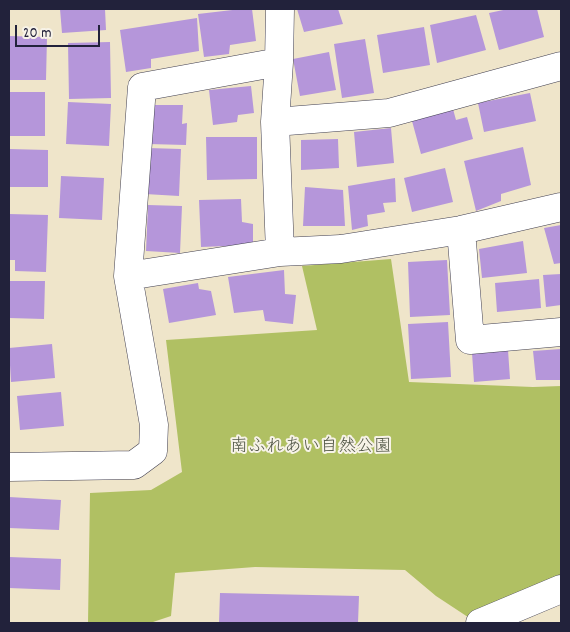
<!DOCTYPE html>
<html>
<head>
<meta charset="utf-8">
<style>
  body { margin:0 }
  #map { position:relative; width:570px; height:632px; overflow:hidden; background:#efe5ca; font-family:Dekko,sans-serif }
  canvas { display:block }
  .frame { position:absolute; inset:0; border:10px solid #22223b; pointer-events:none }
  .scale { position:absolute; left:15px; top:25px; width:85px; height:22px; box-sizing:border-box; border:2px solid #22223b; border-top:0; padding-left:6px; font-size:15px; line-height:18px; white-space:nowrap; color:#22223b; -webkit-text-stroke:4px #f7f3e8; paint-order:stroke }
</style>
</head>
<body>
<div id="map">
<canvas width="570" height="632"></canvas>
<div class="frame"></div>
<div class="scale">20 m</div>
</div>
<script>
const ctx = document.querySelector('canvas').getContext('2d');
ctx.lineJoin = 'round';
function paint(path, color) {
  ctx.fillStyle = color;
  ctx.fill(path, 'evenodd');
}
function poly(rows) {
  const path = new Path2D();
  for (const r of rows) {
    path.moveTo(r[0], r[1]);
    for (let i = 2; i < r.length; i += 2) path.lineTo(r[i], r[i + 1]);
  }
  return path;
}
function strokePath(path, color, width, dash) {
  ctx.strokeStyle = color;
  ctx.lineWidth = width;
  ctx.lineCap = dash ? 'butt' : 'round';
  ctx.setLineDash(dash || []);
  ctx.stroke(path);
}
function label(font, color, halo, rows, align = 'center') {
  ctx.font = font + ' Dekko,"Klee One",sans-serif';
  ctx.lineWidth = 4;
  ctx.setLineDash([]);
  ctx.textBaseline = 'middle';
  ctx.strokeStyle = halo;
  ctx.fillStyle = color;
  for (const [text, x, y, turn = 0] of rows) {
    ctx.save();
    ctx.translate(x, y);
    ctx.rotate((+turn || 0) * Math.PI / 180);
    ctx.textAlign = isNaN(turn) ? turn : align;
    if (halo) ctx.strokeText(text, 0, 0);
    ctx.fillText(text, 0, 0);
    ctx.restore();
  }
}
paint(poly([
  [391,259,409,382,533,387,561,386,561,589,477,623,436,596,405,570,255,567,175,573,171,616,150,623,88,623,90,493,151,490,182,472,166,340,317,330,302,266]
]), '#b0c063');
paint(poly([
  [60,9,105,9,106,30,62,33],
  [241,9,252,9,256,41,230,45,229,54,204,57,198,14],
  [297,9,338,9,343,24,304,32],
  [508,9,537,9,544,37,499,50,489,13],
  [476,15,486,50,437,63,430,25],
  [197,18,199,51,151,59,151,68,126,72,120,30],
  [424,27,430,65,383,73,377,35],
  [9,36,47,37,46,80,9,80],
  [365,39,374,93,342,98,334,44],
  [110,42,111,98,69,99,68,43],
  [329,52,336,90,300,96,293,59],
  [251,86,254,113,238,115,237,122,213,125,209,90],
  [9,92,45,92,45,136,9,136],
  [530,93,536,121,484,132,478,103],
  [68,102,111,104,109,146,66,144],
  [150,105,183,105,182,124,187,123,186,145,148,144],
  [453,109,456,120,467,117,473,139,421,154,412,121],
  [391,128,394,163,357,167,354,132],
  [206,137,257,137,257,179,207,180],
  [338,139,339,168,301,170,301,140],
  [523,147,531,185,501,194,501,201,476,211,464,161],
  [148,148,181,149,179,196,145,194],
  [9,149,48,150,48,187,9,187],
  [445,168,453,202,412,212,404,178],
  [61,176,104,178,102,220,59,218],
  [395,178,396,202,383,203,385,212,367,215,368,226,352,230,348,186],
  [305,187,343,190,345,226,303,226],
  [241,199,242,222,253,224,253,245,201,247,199,200],
  [148,205,182,206,180,253,146,251],
  [9,214,48,215,46,272,15,271,15,260,9,260],
  [561,225,561,263,554,264,544,228],
  [523,241,527,273,482,278,479,249],
  [447,260,450,315,410,317,408,262],
  [284,270,285,294,296,295,293,324,265,321,263,310,234,313,228,277],
  [561,274,561,305,546,307,543,275],
  [539,279,541,308,497,312,495,283],
  [9,281,45,281,44,319,9,318],
  [198,283,199,289,211,291,216,315,169,323,163,289],
  [448,322,451,377,411,379,408,324],
  [52,344,55,378,11,382,9,348],
  [561,349,561,380,536,380,533,351],
  [508,350,510,379,474,382,472,353],
  [61,392,64,426,20,430,17,396],
  [9,497,61,500,59,530,9,528],
  [9,557,61,559,60,590,9,588],
  [220,593,359,596,358,623,219,623]
]), '#b596da');
const street = poly([
  [275,122,389,113,561,66],
  [461,230,470,340,561,332],
  [280,252,341,249,461,230,561,207],
  [128,276,280,252,275,122,279,62,280,9],
  [9,467,134,465,153,451,154,425,128,276,142,87,279,62],
  [480,623,561,589]
]);
strokePath(street, '#413f50', 29);
strokePath(street, '#fff', 28);
label('18px', '#545949', '#f7f3e8', [
  ["南ふれあい自然公園",311,449]
]);
</script>
</body>
</html>
